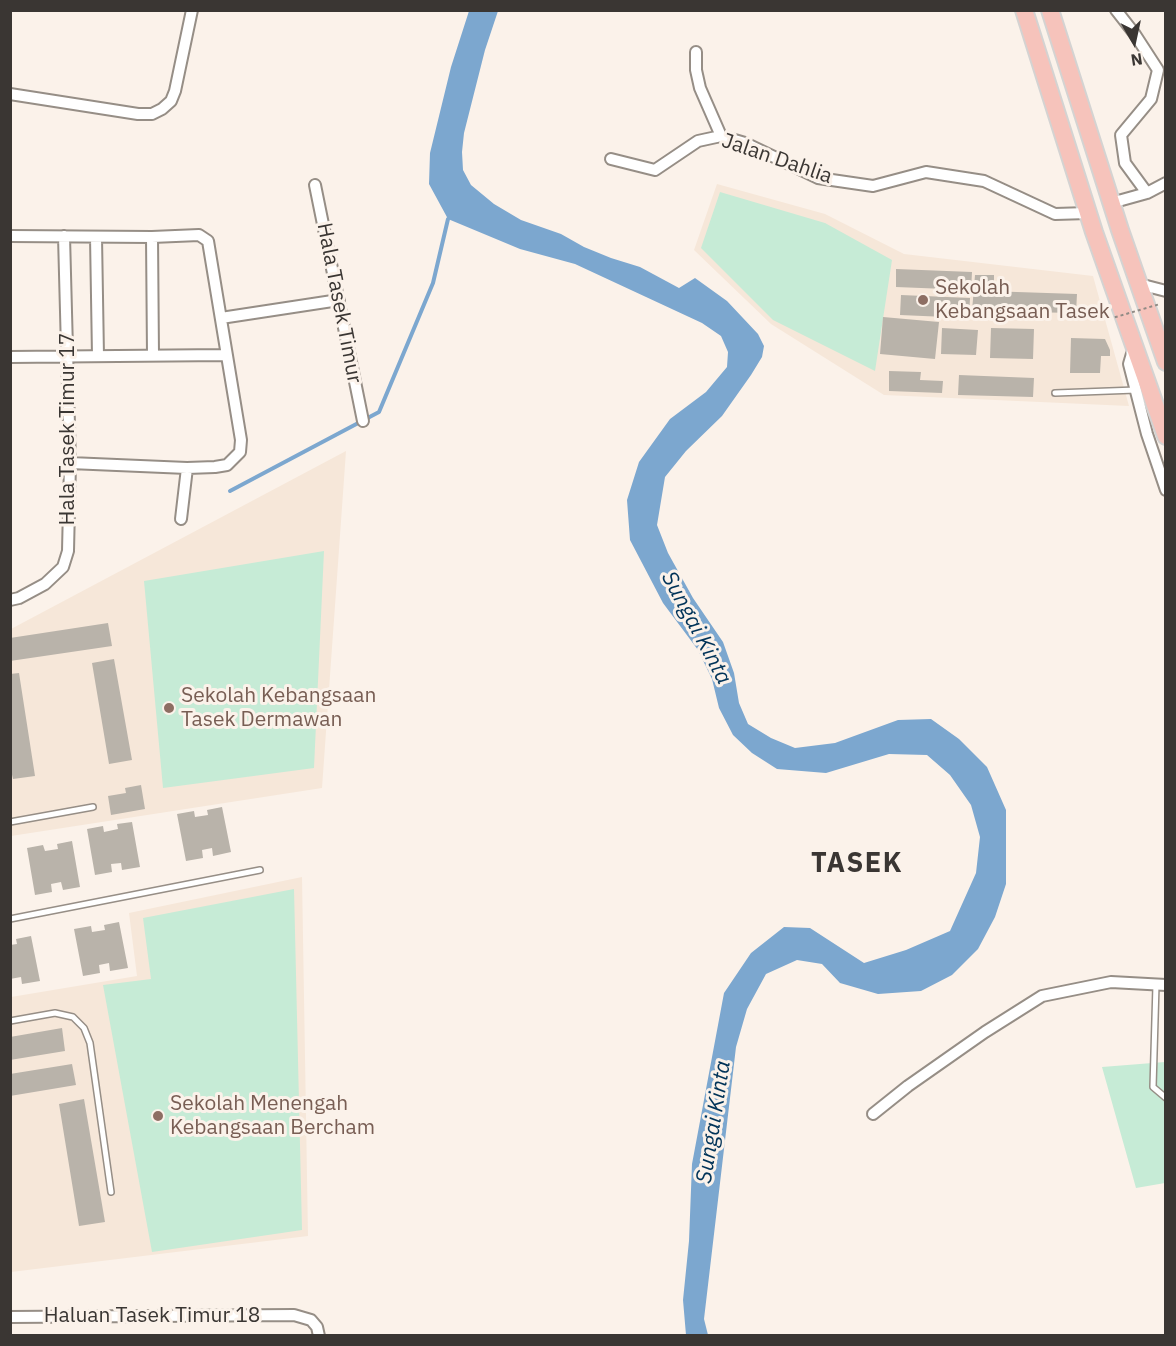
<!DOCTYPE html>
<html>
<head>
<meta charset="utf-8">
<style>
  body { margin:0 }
  #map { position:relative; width:1176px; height:1346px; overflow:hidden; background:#fbf2ea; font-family:"IBM Plex Sans",sans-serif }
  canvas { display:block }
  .frame { position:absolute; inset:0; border:12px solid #3a3633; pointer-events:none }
  .north { position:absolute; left:1104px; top:12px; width:60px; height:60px; -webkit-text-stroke:4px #fbf2ea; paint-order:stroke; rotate:171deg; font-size:16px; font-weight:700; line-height:24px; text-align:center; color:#3a3633 }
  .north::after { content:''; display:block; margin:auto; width:21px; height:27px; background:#3a3633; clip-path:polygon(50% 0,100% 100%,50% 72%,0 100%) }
</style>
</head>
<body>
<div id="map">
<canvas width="1176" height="1346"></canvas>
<div class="frame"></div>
<div class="north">N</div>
</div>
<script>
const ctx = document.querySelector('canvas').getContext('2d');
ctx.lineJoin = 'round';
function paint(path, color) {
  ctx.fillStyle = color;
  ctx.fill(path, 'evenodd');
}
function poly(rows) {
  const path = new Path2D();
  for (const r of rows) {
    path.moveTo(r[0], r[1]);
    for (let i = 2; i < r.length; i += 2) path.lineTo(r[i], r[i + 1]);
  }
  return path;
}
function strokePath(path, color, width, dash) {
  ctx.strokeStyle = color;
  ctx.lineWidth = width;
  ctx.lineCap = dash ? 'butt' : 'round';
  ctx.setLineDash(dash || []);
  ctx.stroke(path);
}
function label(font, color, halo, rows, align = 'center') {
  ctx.font = font + ' "IBM Plex Sans",sans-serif';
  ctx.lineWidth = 6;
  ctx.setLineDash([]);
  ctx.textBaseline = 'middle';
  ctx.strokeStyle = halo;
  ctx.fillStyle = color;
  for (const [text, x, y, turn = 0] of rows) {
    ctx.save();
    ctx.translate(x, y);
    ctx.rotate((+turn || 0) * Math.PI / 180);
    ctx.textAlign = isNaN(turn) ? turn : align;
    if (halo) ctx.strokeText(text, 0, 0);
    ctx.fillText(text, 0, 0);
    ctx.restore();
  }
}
paint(poly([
  [717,184,825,214,904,254,1093,276,1129,406,884,395,771,324,694,250],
  [346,451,322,788,11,836,11,629],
  [302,877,308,1236,11,1272,11,997,137,976,129,913]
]), '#f6e7d9');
paint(poly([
  [720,192,825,223,892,260,875,371,773,320,701,248],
  [324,551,314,768,163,788,144,581],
  [294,889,302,1230,152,1252,103,985,151,979,143,918],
  [1165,1062,1165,1183,1136,1188,1102,1067]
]), '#c6ebd6');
paint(poly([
  [469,11,498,11,485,50,464,133,462,152,463,170,471,185,494,204,521,220,561,234,584,247,611,258,640,267,679,288,695,278,727,301,758,334,764,346,762,357,751,375,722,416,686,451,665,477,657,525,668,553,693,598,723,642,734,673,739,703,748,724,771,738,795,748,835,743,898,720,931,719,959,739,987,767,1006,810,1006,884,995,917,978,949,952,975,921,991,878,994,840,983,822,964,797,960,766,974,747,1009,736,1047,704,1319,708,1335,686,1335,683,1300,689,1241,692,1164,724,993,751,953,784,927,810,928,864,963,906,950,950,931,976,873,980,837,971,805,950,775,927,755,889,754,826,773,777,769,752,753,733,735,719,708,712,679,698,650,663,603,630,540,627,500,639,462,670,419,706,392,727,367,728,352,721,336,702,323,575,264,520,249,448,219,429,184,430,153,451,67]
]), '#7ca7cf');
strokePath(poly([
  [230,491,379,412,433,283,448,219]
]), '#7ca7cf', 4);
paint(poly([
  [896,269,972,272,971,290,896,287],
  [975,275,994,275,994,290,987,291,1077,294,1076,313,972,311],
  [901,295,970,298,969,318,900,315],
  [883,317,939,322,935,359,880,354],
  [942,328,978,330,976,355,941,354],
  [991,328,1034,329,1033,359,990,358],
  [1071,338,1105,339,1110,350,1110,356,1101,356,1100,373,1070,373],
  [889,371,921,372,920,380,943,381,942,393,889,391],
  [959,375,1034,378,1033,397,958,395],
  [108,623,112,646,10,661,10,638],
  [114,659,132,760,109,764,92,663],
  [19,673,35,776,13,779,10,766,10,674],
  [141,785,145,809,111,815,108,796,126,793,125,788],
  [222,807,231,852,213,856,212,848,202,850,203,858,186,861,177,814,194,811,195,817,208,815,207,810],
  [132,822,140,867,122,870,121,863,111,864,112,872,95,875,87,829,103,826,104,832,118,829,117,824],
  [72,841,80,887,63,890,61,882,51,884,52,892,35,895,27,848,43,845,45,851,58,849,57,844],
  [119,922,128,968,110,971,109,963,99,965,100,973,83,976,74,929,91,926,92,932,105,930,104,925],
  [31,936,40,981,22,984,21,977,10,979,10,945,17,944,16,939],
  [62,1028,65,1051,10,1060,10,1037],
  [72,1064,76,1085,10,1096,10,1074],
  [84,1099,105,1222,79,1226,59,1104]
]), '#b9b3aa');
const service = poly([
  [1055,393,1136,390],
  [10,822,93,807],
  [10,919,260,870],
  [1156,985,1153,1087,1166,1098],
  [10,1021,55,1013,73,1017,84,1028,90,1043,111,1192]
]);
const minor = poly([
  [1116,10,1134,33,1158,70,1151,99,1121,135,1125,163,1147,193],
  [696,52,696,70,700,88,721,136],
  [10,94,138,114,152,114,162,109,171,101,175,91,192,10],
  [611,159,655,170,698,141,721,136,745,143,818,178,873,186,926,172,984,181,1055,214,1088,213],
  [315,185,363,421],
  [1111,203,1147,193,1166,183],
  [10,236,152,237,199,235,208,241,241,440,240,452,227,465,215,467,187,468,70,463],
  [96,237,98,356],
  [152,237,153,355],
  [1139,284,1166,291],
  [221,318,339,300],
  [1134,347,1129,364,1147,434,1166,490],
  [10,357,225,355],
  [181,519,187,468],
  [10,600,19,598,45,584,63,567,68,551,70,463,64,236],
  [873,1114,908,1086,985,1032,1042,996,1111,982,1166,985],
  [10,1317,294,1315,311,1320,317,1327,319,1336]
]);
const primary = poly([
  [1024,10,1094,232,1166,436],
  [1050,10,1120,230,1166,362]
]);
strokePath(service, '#968e86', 8);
strokePath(minor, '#968e86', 14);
strokePath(primary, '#d4d3d2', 20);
strokePath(service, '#fff', 5);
strokePath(minor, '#fff', 10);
strokePath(primary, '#f6c3bb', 16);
strokePath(poly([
  [1109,319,1160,304]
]), '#918b85', 2, [3, 3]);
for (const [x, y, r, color] of [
  [923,300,6,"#8d6e63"],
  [169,708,6,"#8d6e63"],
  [158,1116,6,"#8d6e63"]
]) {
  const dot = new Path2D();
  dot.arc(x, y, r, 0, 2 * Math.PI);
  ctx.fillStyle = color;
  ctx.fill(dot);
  strokePath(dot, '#fbf2ea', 2);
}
label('21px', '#3a3633', '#fbf2ea', [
  ["Jalan Dahlia",777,159,19],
  ["Hala Tasek Timur",339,303,79],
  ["Hala Tasek Timur 17",68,429,-90],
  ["Haluan Tasek Timur 18",152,1316]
]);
label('21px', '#785e54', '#fbf2ea', [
  ["Sekolah",935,288],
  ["Kebangsaan Tasek",935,312],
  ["Sekolah Kebangsaan",181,696],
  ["Tasek Dermawan",181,720],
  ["Sekolah Menengah",170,1104],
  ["Kebangsaan Bercham",170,1128]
], 'left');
label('italic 22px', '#003358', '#fbf2ea', [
  ["Sungai Kinta",696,628,62],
  ["Sungai Kinta",714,1122,-81]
]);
ctx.letterSpacing = '1.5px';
label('bold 27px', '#3a3633', '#fbf2ea', [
  ["TASEK",857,864]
]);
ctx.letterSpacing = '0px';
</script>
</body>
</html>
